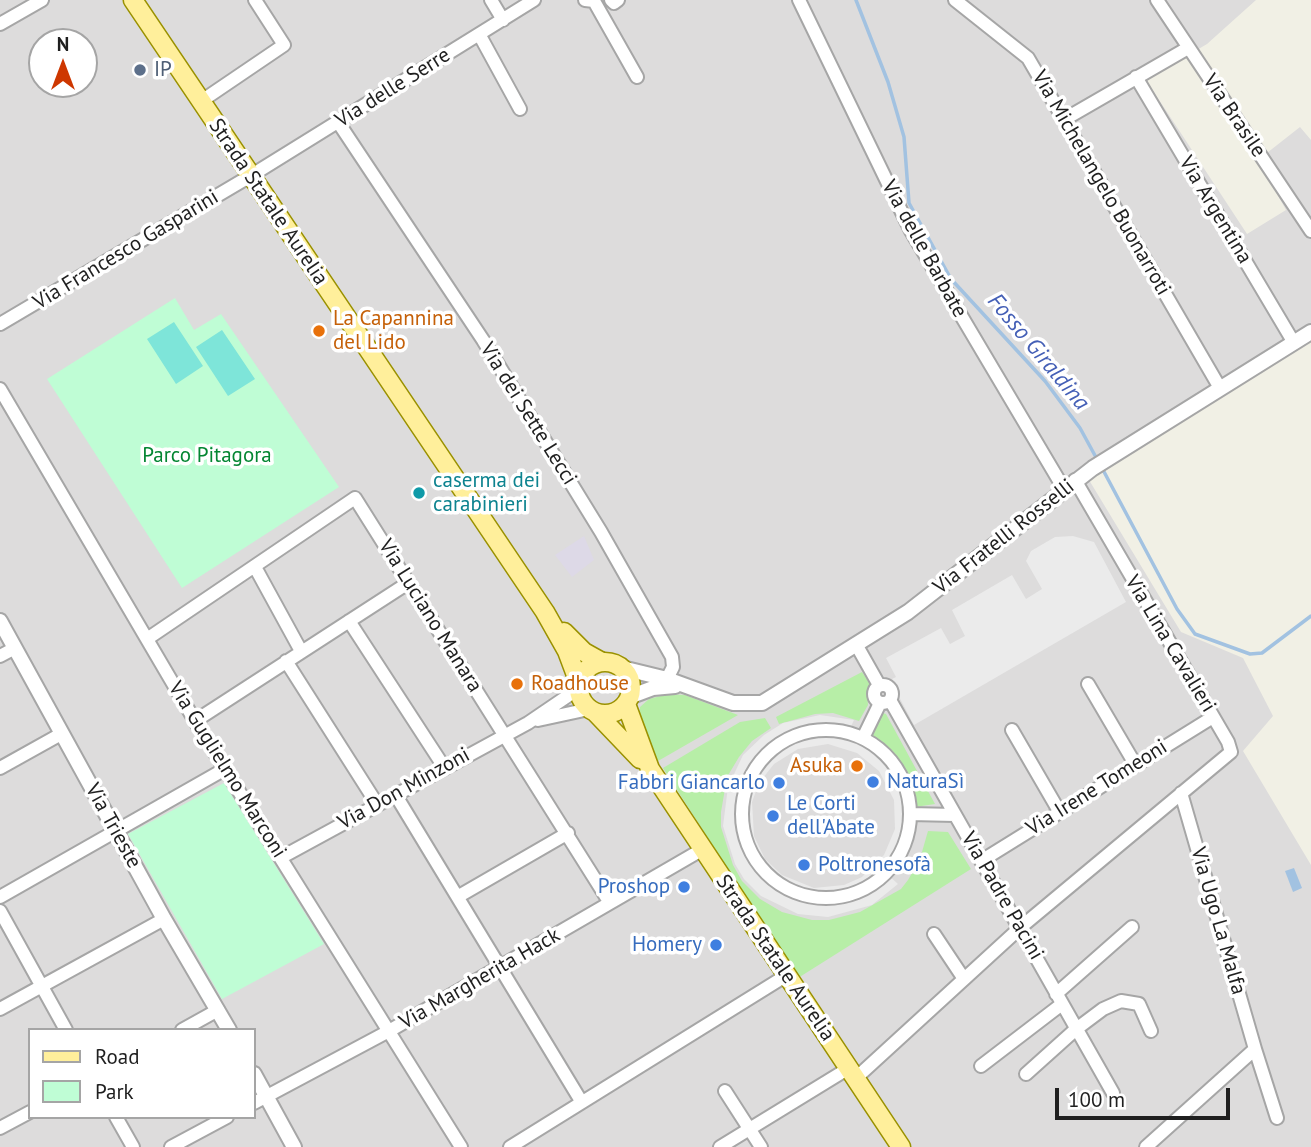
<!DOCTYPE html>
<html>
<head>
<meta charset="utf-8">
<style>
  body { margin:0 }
  #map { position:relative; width:1311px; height:1147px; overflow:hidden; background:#f1f0e5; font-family:"PT Sans",sans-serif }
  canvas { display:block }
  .legend { position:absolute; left:28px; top:1028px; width:228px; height:91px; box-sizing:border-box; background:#fff; border:2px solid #a5a5a5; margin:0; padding:9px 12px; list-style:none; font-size:21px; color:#1f1f1f }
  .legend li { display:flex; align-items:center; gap:14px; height:35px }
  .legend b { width:35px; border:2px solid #a5a5a5 }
  .north { position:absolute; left:28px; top:28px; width:70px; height:70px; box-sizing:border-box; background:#fff; border:2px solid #a5a5a5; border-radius:50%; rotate:0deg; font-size:19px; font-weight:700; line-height:28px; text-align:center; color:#1f1f1f }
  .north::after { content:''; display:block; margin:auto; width:24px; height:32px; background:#ce3700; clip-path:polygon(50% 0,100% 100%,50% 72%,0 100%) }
  .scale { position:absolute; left:1055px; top:1088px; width:175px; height:32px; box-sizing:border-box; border:4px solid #1f1f1f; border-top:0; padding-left:9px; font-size:21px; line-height:24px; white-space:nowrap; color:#1f1f1f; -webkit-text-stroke:5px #fff; paint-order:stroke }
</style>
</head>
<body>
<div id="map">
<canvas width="1311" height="1147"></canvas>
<ul class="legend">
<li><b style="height:9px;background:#ffef9b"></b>Road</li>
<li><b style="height:19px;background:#bffdd5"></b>Park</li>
</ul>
<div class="north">N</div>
<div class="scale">100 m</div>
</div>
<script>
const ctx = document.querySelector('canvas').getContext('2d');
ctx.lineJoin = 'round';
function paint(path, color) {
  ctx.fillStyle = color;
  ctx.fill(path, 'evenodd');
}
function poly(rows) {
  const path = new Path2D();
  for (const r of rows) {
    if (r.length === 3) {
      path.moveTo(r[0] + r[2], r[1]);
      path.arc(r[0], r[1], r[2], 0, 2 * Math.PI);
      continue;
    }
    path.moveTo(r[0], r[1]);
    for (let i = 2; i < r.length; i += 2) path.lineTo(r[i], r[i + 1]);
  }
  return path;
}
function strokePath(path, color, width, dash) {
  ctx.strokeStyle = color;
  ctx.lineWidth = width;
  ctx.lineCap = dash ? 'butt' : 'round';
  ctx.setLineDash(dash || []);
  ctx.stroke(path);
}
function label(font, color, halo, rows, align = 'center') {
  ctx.font = font + ' "PT Sans",sans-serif';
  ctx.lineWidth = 7;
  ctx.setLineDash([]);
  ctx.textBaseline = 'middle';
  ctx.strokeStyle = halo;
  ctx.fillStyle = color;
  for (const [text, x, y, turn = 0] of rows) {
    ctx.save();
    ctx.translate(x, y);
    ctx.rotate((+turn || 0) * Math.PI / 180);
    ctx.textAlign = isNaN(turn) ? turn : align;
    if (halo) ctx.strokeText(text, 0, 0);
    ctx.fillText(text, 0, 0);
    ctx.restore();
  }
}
paint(poly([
  [0,0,1256,0,1207,44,1146,80,1247,234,1286,210,1258,160,1300,127,1311,140,1311,340,1089,480,1181,632,1243,658,1273,716,1243,751,1311,865,1311,1147,0,1147],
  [42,42,84,42,84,84,42,84],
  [30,1030,254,1030,254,1117,30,1117]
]), '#dddcdc');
paint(poly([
  [862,672,870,684,867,689,868,705,859,721,833,713,815,714,779,724,776,717],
  [668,694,685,695,738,715,658,761,639,717,640,707,649,699],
  [883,713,886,714,935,804,915,807,901,769,872,737],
  [765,718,771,728,752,741,739,757,727,777,721,812,721,827,733,865,742,881,760,899,782,912,812,920,829,920,860,912,901,889,908,880,920,859,928,831,948,832,971,869,798,978,663,768,740,722]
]), '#b7eea7');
paint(poly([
  [175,298,194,330,221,314,339,487,182,588,47,379],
  [224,783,324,944,222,999,128,834]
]), '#bffdd5');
paint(poly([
  [174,322,203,366,176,384,147,339],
  [222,330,255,379,228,396,196,347]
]), '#7ee5d9');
paint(poly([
  [1073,536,1094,542,1126,602,914,725,890,680,896,677,886,658,941,628,950,644,965,636,952,610,1012,575,1026,599,1042,589,1026,561,1031,551,1055,537],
  [820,715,854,720,848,733,870,742,891,763,902,782,910,814,900,852,886,873,898,884,872,905,828,917,798,914,761,896,744,879,735,864,723,826,728,787,743,755,764,735,783,723],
  [828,744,857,753,879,771,894,800,895,829,884,855,862,877,844,885,814,888,782,875,765,859,754,836,752,802,759,783,774,764,798,749]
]), '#ebebeb');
paint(poly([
  [584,536,594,560,572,577,555,555]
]), '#ddd9e7');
paint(poly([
  [1294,868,1302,888,1293,892,1285,871]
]), '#a2c2e1');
strokePath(poly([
  [856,0,888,82,904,137,909,203,951,279,1045,381,1080,428,1098,461],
  [1102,468,1177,609,1195,634,1250,654,1262,653,1311,616]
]), '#a2c2e1', 3.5);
const minor = poly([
  [491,0,503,20],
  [585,0,594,1,637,77],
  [611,0,614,3,618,0],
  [799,0,911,231,1064,489],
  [955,0,1028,58,1220,388],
  [1157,0,1311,231],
  [0,24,42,0],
  [479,34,520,109],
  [1136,77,1294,343],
  [200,102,284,45,255,0],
  [1065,119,1188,48],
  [338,122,483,340,601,532,672,657,673,667,667,679],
  [0,324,252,175,534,0],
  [0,389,195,721,461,1147],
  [255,567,301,651],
  [349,621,444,767],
  [147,639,355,498,610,903],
  [857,646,879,685],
  [0,656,15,648],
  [286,661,377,804],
  [1088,684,1135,764],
  [883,694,9],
  [890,700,1113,1093],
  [538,720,589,709],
  [195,721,408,583],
  [1012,730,1059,811],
  [826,814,84],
  [863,738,880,703],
  [0,768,61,734],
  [395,794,581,1101],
  [910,814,955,815],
  [282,857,528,723,578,689],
  [981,861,1213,717],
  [459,896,568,833],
  [0,897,225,769],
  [0,911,66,1030],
  [934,934,964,979],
  [1056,994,1132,927],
  [0,1009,164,919],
  [182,1030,218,1010],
  [1255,1049,1277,1118],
  [981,1066,1062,1004],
  [1026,1074,1075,1030,1103,1009,1121,1001,1139,1004,1151,1031],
  [856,1078,1021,927,1231,752,1228,742,1075,480],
  [725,1091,761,1147],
  [254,1103,389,1031,703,849],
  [116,1117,133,1147],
  [0,1128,30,1112],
  [171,1147,227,1117],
  [510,1147,787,975],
  [720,1147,849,1068],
  [1146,1147,1255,1049,1181,793]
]);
const tertiary = poly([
  [0,621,164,919,229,1030],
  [622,668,667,679,733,703,762,703,908,612,1093,468,1311,332],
  [629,697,653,688,675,686],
  [254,1074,294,1147]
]);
const primary = poly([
  [133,0,545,612,567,651,579,683],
  [564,632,584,652,602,662],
  [605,688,26],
  [626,704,650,769,901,1147],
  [596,713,640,759]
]);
strokePath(minor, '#a6a6a6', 16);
strokePath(tertiary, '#a6a6a6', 18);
strokePath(primary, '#9a9100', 21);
strokePath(minor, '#fff', 12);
strokePath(tertiary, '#fff', 14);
strokePath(primary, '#ffef9b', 18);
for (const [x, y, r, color] of [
  [140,70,7,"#5c6f8a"],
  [319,331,7,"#e8710a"],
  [419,493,7,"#0f9aa8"],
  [517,684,7,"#e8710a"],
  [857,766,7,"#e8710a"],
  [873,782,7,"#3f7fe0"],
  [779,783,7,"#3f7fe0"],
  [773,816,7,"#3f7fe0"],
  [804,865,7,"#3f7fe0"],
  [684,887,7,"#3f7fe0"],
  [716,945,7,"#3f7fe0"]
]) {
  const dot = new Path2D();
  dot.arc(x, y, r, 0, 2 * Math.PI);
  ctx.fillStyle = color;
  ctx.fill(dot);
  strokePath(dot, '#fff', 2.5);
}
label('21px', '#4e5e75', '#fff', [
  ["IP",154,70]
], 'left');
label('21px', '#1f1f1f', '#fff', [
  ["Via delle Serre",393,88,-32],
  ["Via Brasile",1234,116,56],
  ["Via Michelangelo Buonarroti",1101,183,60],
  ["Strada Statale Aurelia",268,202,56],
  ["Via Argentina",1215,210,59],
  ["Via delle Barbate",924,249,61],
  ["Via Francesco Gasparini",126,250,-31],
  ["Via dei Sette Lecci",528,414,58],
  ["Via Fratelli Rosselli",1004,537,-38],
  ["Via Luciano Manara",430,616,58],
  ["Via Lina Cavalieri",1170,644,59],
  ["Via Guglielmo Marconi",227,770,58],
  ["Via Irene Tomeoni",1097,788,-32],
  ["Via Don Minzoni",404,789,-29],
  ["Via Trieste",113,826,61],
  ["Via Padre Pacini",1002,896,60],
  ["Via Ugo La Malfa",1218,921,74],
  ["Strada Statale Aurelia",775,958,56],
  ["Via Margherita Hack",480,979,-30]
]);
label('21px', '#c56008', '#fff', [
  ["La Capannina",333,319],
  ["del Lido",333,343],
  ["Roadhouse",531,684],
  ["Asuka",843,766,"right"]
], 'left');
label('21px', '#048632', '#fff', [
  ["Parco Pitagora",207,456]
]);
label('21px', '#0d838f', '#fff', [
  ["caserma dei",433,481],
  ["carabinieri",433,505]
], 'left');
label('21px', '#366cbe', '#fff', [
  ["NaturaSì",887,782],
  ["Fabbri Giancarlo",765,783,"right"],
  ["Le Corti",787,804],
  ["dell'Abate",787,828],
  ["Poltronesofà",818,865],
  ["Proshop",670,887,"right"],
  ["Homery",702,945,"right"]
], 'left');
label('italic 23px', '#445fb6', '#fff', [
  ["Fosso Giraldina",1038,352,50]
]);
</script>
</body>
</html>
